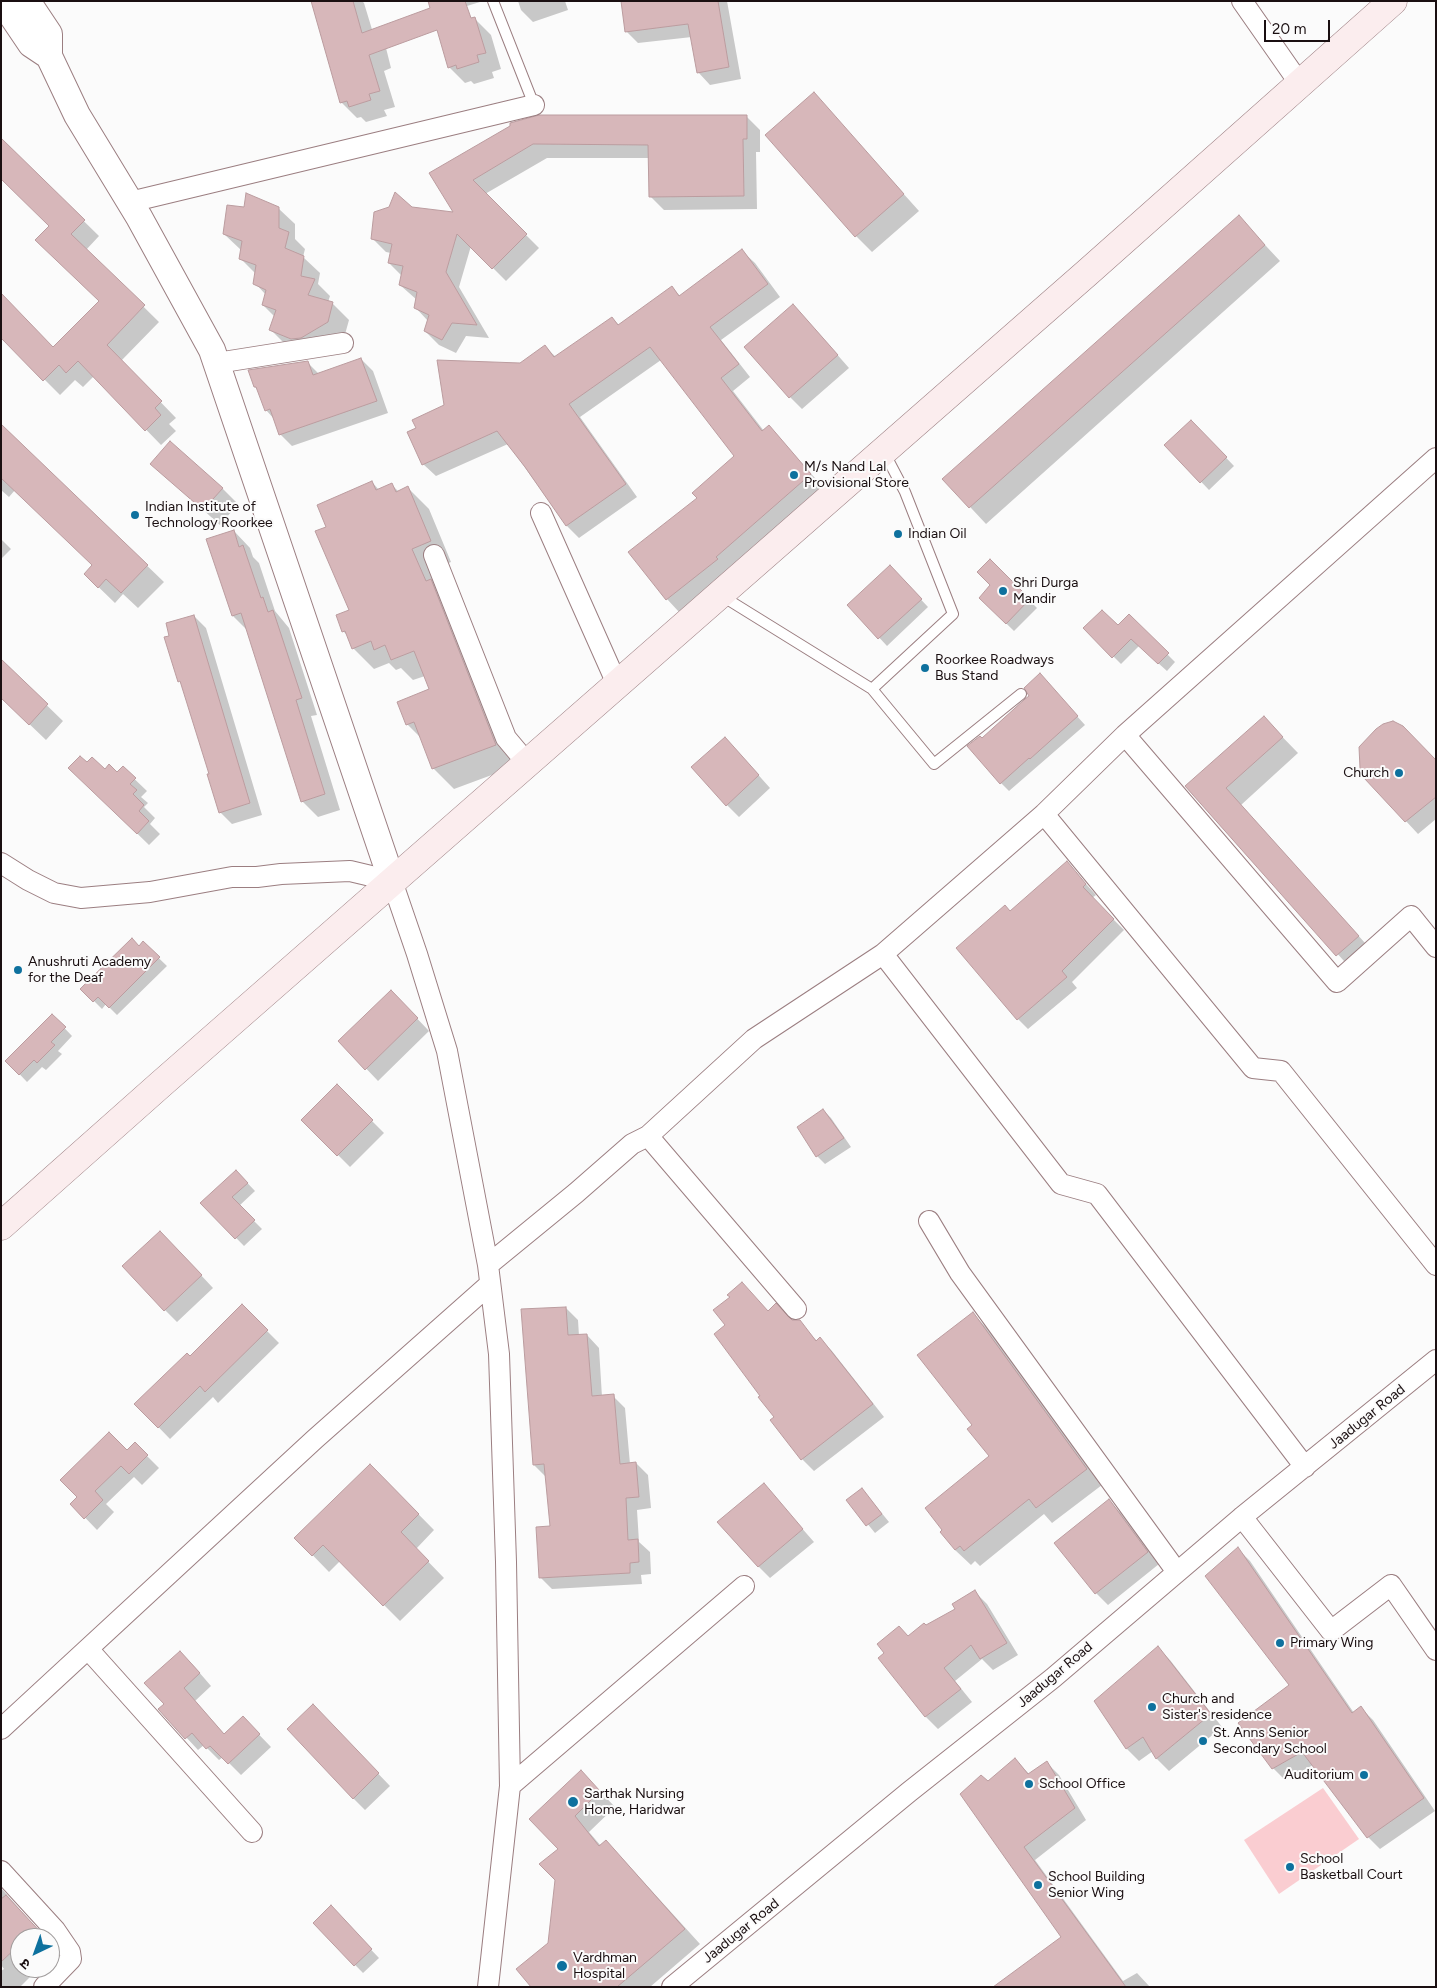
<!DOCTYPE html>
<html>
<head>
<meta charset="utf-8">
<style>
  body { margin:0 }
  #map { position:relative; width:1437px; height:1988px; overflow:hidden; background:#fbfbfb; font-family:Figtree,"Noto Sans Devanagari",sans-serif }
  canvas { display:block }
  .frame { position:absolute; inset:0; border:2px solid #1a0f11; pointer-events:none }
  .north { position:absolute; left:10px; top:1928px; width:50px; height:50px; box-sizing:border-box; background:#fbfbfb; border:1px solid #a19d9d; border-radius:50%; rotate:222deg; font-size:14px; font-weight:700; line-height:20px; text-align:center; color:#1a0f11 }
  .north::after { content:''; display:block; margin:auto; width:18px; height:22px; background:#0e719e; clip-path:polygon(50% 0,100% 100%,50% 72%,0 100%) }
  .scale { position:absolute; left:1264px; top:20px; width:66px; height:22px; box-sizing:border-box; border:2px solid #1a0f11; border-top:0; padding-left:6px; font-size:15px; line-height:18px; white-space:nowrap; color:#1a0f11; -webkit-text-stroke:4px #fbfbfb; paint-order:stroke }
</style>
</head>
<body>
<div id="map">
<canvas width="1437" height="1988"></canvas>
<div class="frame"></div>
<div class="north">उ</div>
<div class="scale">20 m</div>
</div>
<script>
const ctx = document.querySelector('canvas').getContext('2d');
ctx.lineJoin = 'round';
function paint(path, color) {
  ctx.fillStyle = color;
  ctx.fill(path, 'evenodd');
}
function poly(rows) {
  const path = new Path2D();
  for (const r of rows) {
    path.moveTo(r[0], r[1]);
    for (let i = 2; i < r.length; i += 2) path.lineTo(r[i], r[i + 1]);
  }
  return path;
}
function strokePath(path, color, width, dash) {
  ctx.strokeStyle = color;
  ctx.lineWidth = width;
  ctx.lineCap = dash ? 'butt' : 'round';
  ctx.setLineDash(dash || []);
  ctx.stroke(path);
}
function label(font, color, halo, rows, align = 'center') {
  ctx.font = font + ' Figtree,sans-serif';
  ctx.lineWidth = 4;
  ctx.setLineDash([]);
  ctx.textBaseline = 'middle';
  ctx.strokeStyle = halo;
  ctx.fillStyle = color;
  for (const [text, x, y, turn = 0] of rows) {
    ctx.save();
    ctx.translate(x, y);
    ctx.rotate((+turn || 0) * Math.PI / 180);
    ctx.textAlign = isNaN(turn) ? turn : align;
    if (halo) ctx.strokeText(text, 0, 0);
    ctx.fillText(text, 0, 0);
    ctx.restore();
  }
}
paint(poly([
  [1323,1788,1359,1839,1279,1894,1244,1840]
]), '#facdd1');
paint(poly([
  [312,1,362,1,364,3,374,36,386,48,391,68,384,71,395,107,384,110,387,116,366,122,361,117,357,118,341,102],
  [432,1,480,1,480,2,444,13],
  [518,1,565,1,568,10,533,22,521,10],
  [622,1,727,1,741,79,710,85,698,72,692,37,638,43,626,31],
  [475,19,491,35,501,69,492,72,494,78,474,84,471,81,465,83,449,67],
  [814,94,919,211,872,252,856,236],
  [746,116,760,130,760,152,756,152,757,209,664,210,650,196,649,158,547,158,485,194,539,248,506,281,471,246,459,287,489,338,466,336,456,353,439,345,425,331,428,321,415,307,417,300,400,285,402,276,389,263,391,253,386,252,373,239,411,209,455,214,431,174,511,126],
  [1,140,99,236,86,250,159,322,121,361,176,418,169,424,176,431,161,445,94,376,83,387,75,380,60,395,1,336,54,348,100,302,50,226],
  [278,208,295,224,295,239,305,249,303,257,320,273,318,284,330,296,328,302,332,303,349,320,344,338,287,346,271,330,275,317,263,305,266,295,255,283,256,274,241,259,241,250,224,234,245,209],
  [1239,217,1280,261,986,524,944,479],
  [742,251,755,263,780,297,721,340,750,377,733,391,764,431,781,440,823,487,730,572,679,612,667,599,699,499,736,456,661,360,580,417,637,497,579,538,567,526,508,444,436,476,423,464,417,429,446,406,520,364,545,347,556,357,612,318,620,326,672,287,681,297],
  [805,318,849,368,802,409,790,397],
  [361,359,373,371,388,413,292,446,280,434,275,420,266,410,259,391,255,387,307,362,319,374],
  [1191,421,1234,466,1209,490,1166,445],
  [4,428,164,582,138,608,123,594,115,603,85,574,93,565,15,490,9,497,1,490,1,430],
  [152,464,222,488,238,504,220,525],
  [372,482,379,490,392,485,399,492,408,488,429,509,451,562,432,570,516,766,454,789,433,768,422,739,407,724,430,690,425,676,413,680,401,668,396,670,389,663,374,669,353,648,348,636,343,631,351,611,328,528],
  [234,531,250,548,253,557,259,563,275,611,289,628,317,715,311,716,340,810,318,817,302,801,248,631,233,616],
  [1,539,11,549,1,559],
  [990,561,1037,608,1014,631,980,598,992,585],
  [898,575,928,607,887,646,849,605],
  [194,616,206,628,262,815,232,824,220,812,171,636],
  [1129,616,1175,662,1167,671,1139,646,1121,664,1085,628,1118,627],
  [1,661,63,721,46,740,1,697],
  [1047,683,1085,725,1009,791,1001,783,982,740],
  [1264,718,1298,753,1241,805,1374,953,1353,971,1186,786],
  [737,751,770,788,739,817,727,805],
  [1436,761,1436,819,1418,834,1365,777],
  [87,764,117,774,123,768,147,791,141,797,148,803,144,807,155,818,150,824,160,834,149,845,82,780],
  [1067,863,1096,895,1092,898,1124,930,1072,982,1077,988,1028,1029,1018,1019,1011,912],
  [143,943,167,966,117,1015,106,1004,102,1009,82,989],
  [391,991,429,1031,378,1081,340,1041],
  [52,1015,72,1036,58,1051,62,1054,46,1070,42,1067,27,1082,7,1061],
  [337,1086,384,1133,350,1167,303,1120],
  [823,1110,831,1118,851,1147,825,1164,817,1156],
  [236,1171,255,1191,239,1206,262,1229,244,1246,202,1203],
  [172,1244,213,1288,177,1322,165,1310],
  [242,1306,279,1343,218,1403,213,1397,170,1439,136,1404,190,1357],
  [566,1308,578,1320,579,1336,587,1335,599,1348,602,1397,613,1396,625,1408,630,1464,636,1463,648,1475,651,1508,637,1510,639,1542,650,1552,651,1574,641,1575,642,1584,552,1589,540,1577,551,1528,547,1478,534,1465,522,1311],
  [768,1312,792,1321,799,1321,817,1341,820,1339,832,1351,884,1417,814,1471,802,1459,776,1417],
  [973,1314,988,1329,1102,1485,1052,1523,1044,1514,980,1566,975,1561,971,1565,955,1550,990,1456,974,1425],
  [135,1444,159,1468,142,1485,134,1477,106,1504,114,1512,97,1530,72,1504],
  [370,1465,434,1530,416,1549,444,1578,400,1621,340,1561,329,1572,296,1538],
  [764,1485,814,1542,770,1578,741,1549,719,1523],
  [862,1489,889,1522,875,1533,848,1500],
  [1109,1501,1121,1513,1159,1564,1108,1605,1096,1593],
  [1238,1549,1250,1561,1354,1713,1361,1708,1373,1720,1435,1811,1380,1849,1368,1837,1313,1765,1285,1780,1273,1768,1291,1685],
  [975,1592,987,1604,1018,1655,993,1670,982,1659,955,1681,972,1702,938,1729,926,1717,880,1658,909,1637,957,1610],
  [1158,1648,1170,1660,1222,1727,1169,1771,1157,1759,1153,1751,1139,1761,1127,1749,1095,1701],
  [192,1664,211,1686,195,1701,225,1735,243,1718,271,1747,241,1775,223,1757,219,1760,204,1745,198,1750,160,1709,165,1704],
  [325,1718,390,1786,365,1810,353,1798],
  [1015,1759,1030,1775,1047,1763,1059,1775,1086,1820,1035,1860,1123,1981,1137,1973,1150,1987,995,1987,1063,1937,988,1782],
  [596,1787,615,1807,589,1832,601,1846,621,1857,700,1944,650,1987,532,1987,549,1943,560,1849,531,1819],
  [1,1888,45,1938,20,1938,20,1968,39,1968,20,1987,1,1987,1,1971,4,1969,1,1965],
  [338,1915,379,1958,363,1973,314,1923],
  [50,1943,57,1951,50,1958]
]), '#0003');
const building = poly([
  [311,1,353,1,362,33,430,8,428,1,465,1,471,18,475,17,486,53,477,55,479,62,457,69,456,65,448,68,437,30,369,55,380,91,369,94,371,100,349,107,347,101,340,103,311,1],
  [621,1,718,1,729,67,697,73,688,24,625,32,621,1],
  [814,92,904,194,855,237,765,135,814,92],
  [539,115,747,115,747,139,743,139,744,196,649,197,648,145,533,144,473,180,527,234,492,269,457,234,446,272,477,325,452,323,442,340,424,331,429,315,414,308,417,292,399,285,403,266,388,263,392,244,371,239,374,212,389,207,395,192,412,207,453,212,429,173,510,126,510,123,539,115],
  [1,138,85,220,71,234,145,305,107,345,162,401,155,408,161,415,145,431,78,361,66,373,59,365,43,381,1,338,1,293,53,347,99,301,35,240,49,226,1,179,1,138],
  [246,193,279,207,279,228,289,232,285,248,304,256,301,276,315,279,308,295,333,302,328,322,301,338,291,339,269,330,276,310,262,305,266,290,253,284,256,265,239,259,242,241,223,234,227,205,244,207,246,193],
  [1239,215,1265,245,969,508,942,479,1239,215],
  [742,249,768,284,710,327,739,364,721,378,762,431,769,425,811,474,716,557,718,559,666,600,628,552,697,498,692,493,734,456,650,347,569,404,626,484,566,526,525,467,497,431,422,465,407,432,416,428,412,420,444,405,437,360,520,363,545,345,554,357,612,317,618,325,672,286,679,296,742,249],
  [793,304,838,355,789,398,744,347,793,304],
  [361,358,377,401,279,435,270,409,265,411,256,387,254,387,248,370,308,361,313,375,361,358],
  [1191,420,1227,457,1200,483,1164,445,1191,420],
  [1,424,148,565,121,593,106,579,98,588,84,574,92,565,1,478,1,424],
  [170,441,223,488,203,510,150,464,170,441],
  [372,481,376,490,392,483,396,492,408,486,431,541,412,549,426,581,431,579,496,745,432,769,414,722,406,725,397,702,429,689,414,651,391,660,385,645,374,650,371,641,352,649,345,631,342,632,336,615,349,610,315,531,326,527,317,505,372,481],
  [234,530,239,547,243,545,261,598,263,597,268,612,273,610,302,698,296,700,325,794,301,802,241,613,232,616,206,539,234,530],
  [990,559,1030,599,1006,624,979,598,990,585,977,572,990,559],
  [890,565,922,599,878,639,847,605,890,565],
  [1102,610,1118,625,1129,614,1169,653,1158,664,1131,639,1112,658,1083,628,1102,610],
  [194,615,250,803,219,813,207,774,209,774,180,681,178,682,164,637,169,636,166,623,194,615],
  [1,659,48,704,29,725,1,698,1,659],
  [1040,673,1078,716,1030,759,1029,758,1000,784,967,746,980,736,982,738,1025,699,1029,696,1024,688,1040,673],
  [1264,716,1283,737,1226,788,1359,936,1336,956,1185,786,1264,716],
  [1393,721,1403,726,1436,760,1436,797,1405,822,1364,778,1360,768,1359,747,1376,729,1383,724,1393,721],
  [725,737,759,775,726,806,691,767,725,737],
  [80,756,87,762,92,757,105,769,109,764,117,772,123,766,136,778,130,784,137,790,133,794,144,805,139,811,149,821,137,834,68,768,80,756],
  [1067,861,1086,884,1083,887,1114,919,1062,971,1067,977,1017,1020,956,948,1005,905,1010,911,1067,861],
  [132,938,139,946,143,941,160,957,109,1008,98,997,93,1002,80,989,132,938],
  [391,990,418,1018,365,1070,338,1041,391,990],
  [52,1014,66,1027,51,1042,55,1045,37,1063,34,1060,19,1075,5,1061,52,1014],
  [337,1084,373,1120,337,1156,301,1120,337,1084],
  [823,1109,844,1138,816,1157,797,1127,823,1109],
  [236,1170,248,1183,232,1197,255,1220,235,1239,200,1203,236,1170],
  [160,1231,202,1275,164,1311,122,1266,160,1231],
  [742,1282,768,1311,776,1303,792,1320,800,1320,816,1341,820,1337,873,1404,801,1460,770,1420,774,1417,758,1397,760,1396,714,1334,725,1325,713,1310,730,1297,727,1295,742,1282],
  [242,1304,268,1330,205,1392,200,1386,158,1428,134,1404,187,1353,190,1356,242,1304],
  [566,1307,568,1335,587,1334,592,1396,614,1394,620,1464,636,1462,639,1497,626,1498,628,1540,638,1539,639,1562,630,1563,630,1573,539,1578,536,1527,550,1526,544,1464,533,1465,521,1309,566,1307],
  [973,1312,1087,1469,1036,1508,1029,1499,964,1551,960,1546,955,1550,940,1532,942,1530,925,1508,989,1456,967,1429,972,1425,917,1355,973,1312],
  [109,1432,127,1450,135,1442,148,1455,129,1474,121,1466,95,1491,103,1500,84,1519,70,1504,77,1497,60,1480,109,1432],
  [370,1464,419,1514,401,1532,429,1561,383,1606,323,1545,312,1556,294,1538,370,1464],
  [764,1483,803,1529,758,1567,717,1522,764,1483],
  [862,1488,882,1514,866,1526,846,1500,862,1488],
  [1109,1499,1148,1552,1095,1594,1054,1543,1109,1499],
  [1238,1547,1352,1713,1361,1706,1424,1798,1367,1838,1302,1752,1272,1769,1238,1723,1289,1685,1205,1576,1238,1547],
  [975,1590,1007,1643,980,1659,971,1645,944,1668,961,1689,925,1717,878,1658,884,1653,877,1644,899,1626,908,1636,924,1623,926,1625,955,1609,952,1604,975,1590],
  [1158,1646,1211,1714,1156,1759,1143,1737,1126,1749,1094,1701,1158,1646],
  [180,1651,200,1673,184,1688,224,1734,243,1716,260,1734,228,1764,210,1746,206,1749,192,1733,185,1739,158,1709,164,1704,144,1683,180,1651],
  [313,1704,379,1773,353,1799,287,1729,313,1704],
  [1015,1758,1028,1774,1047,1761,1075,1808,1024,1847,1126,1987,993,1987,1061,1937,960,1794,981,1775,988,1781,1015,1758],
  [581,1770,600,1791,575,1816,599,1846,606,1840,685,1929,617,1987,531,1987,516,1969,548,1943,555,1880,539,1864,558,1849,529,1819,581,1770],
  [6,1895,46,1938,20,1938,20,1944,1,1962,1,1899,6,1895],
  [331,1905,372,1949,354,1966,313,1923,331,1905]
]);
paint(building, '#d7b7ba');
strokePath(building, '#bb9c9f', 1);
const service = poly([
  [493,1,534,105],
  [884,452,905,492,953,614,872,689,934,764,1021,694],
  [722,596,872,689]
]);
const minor = poly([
  [1242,1,1300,84],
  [130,202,534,105],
  [217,363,343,343],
  [541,513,617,684],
  [434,555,506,738,527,763],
  [1125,735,1337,982,1411,916,1436,947],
  [1044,814,1253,1068,1281,1071,1436,1265],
  [1,863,28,880,54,893,81,898,150,892,232,877,257,877,281,874,350,871,392,881,417,954,447,1051,488,1265,499,1354,506,1562,510,1786,488,1987],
  [883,954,1061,1184,1097,1194,1305,1467],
  [648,1136,796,1309],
  [929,1221,960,1273,1177,1572],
  [488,1265,576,1193,632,1144,648,1136,754,1039,883,954,1044,814,1125,735,1436,458],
  [1242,1517,1331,1631,1391,1585,1436,1650],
  [88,1649,252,1832],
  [1,1729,315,1439,490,1284],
  [510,1786,744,1586],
  [1,1871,55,1930,70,1952,71,1959,44,1987],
  [672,1987,909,1792,1053,1678,1242,1517,1436,1360]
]);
const tertiary = poly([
  [2,1,31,44,49,56],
  [27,1,49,34,49,56,77,115,139,217,212,350,392,881]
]);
const secondary = poly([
  [1,1226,161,1084,1088,272,1393,1]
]);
strokePath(service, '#9b7e81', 12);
strokePath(minor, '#9b7e81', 22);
strokePath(tertiary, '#9b7e81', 28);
strokePath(secondary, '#9b7e81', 29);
strokePath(service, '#fff', 10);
strokePath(minor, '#fff', 20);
strokePath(tertiary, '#fff', 26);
strokePath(secondary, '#fbedee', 28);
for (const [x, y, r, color] of [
  [794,475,5,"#0e719e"],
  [135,515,5,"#0e719e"],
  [898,534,5,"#0e719e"],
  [1003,591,5,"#0e719e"],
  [925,668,5,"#0e719e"],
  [1399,773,5,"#0e719e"],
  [18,970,5,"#0e719e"],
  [1280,1643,5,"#0e719e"],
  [1152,1707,5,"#0e719e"],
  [1203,1741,5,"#0e719e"],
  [1364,1775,5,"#0e719e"],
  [1029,1784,5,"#0e719e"],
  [573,1802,6,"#0e719e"],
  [1290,1867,5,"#0e719e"],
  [1038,1885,5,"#0e719e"],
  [562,1966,6,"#0e719e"]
]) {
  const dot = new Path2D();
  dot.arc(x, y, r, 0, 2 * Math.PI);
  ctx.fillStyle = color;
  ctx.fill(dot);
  strokePath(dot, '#fbfbfb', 2);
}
label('14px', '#1a0f11', '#fbfbfb', [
  ["M/s Nand Lal",804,467],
  ["Provisional Store",804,483],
  ["Indian Institute of",145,507],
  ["Technology Roorkee",145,523],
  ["Indian Oil",908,534],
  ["Shri Durga",1013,583],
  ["Mandir",1013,599],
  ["Roorkee Roadways",935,660],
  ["Bus Stand",935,676],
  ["Church",1389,773,"right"],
  ["Anushruti Academy",28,962],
  ["for the Deaf",28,978],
  ["Primary Wing",1290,1643],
  ["Church and",1162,1699],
  ["Sister's residence",1162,1715],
  ["St. Anns Senior",1213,1733],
  ["Secondary School",1213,1749],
  ["Auditorium",1354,1775,"right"],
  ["School Office",1039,1784],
  ["Sarthak Nursing",584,1794],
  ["Home, Haridwar",584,1810],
  ["School",1300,1859],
  ["Basketball Court",1300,1875],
  ["School Building",1048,1877],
  ["Senior Wing",1048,1893],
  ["Vardhman",573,1958],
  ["Hospital",573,1974]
], 'left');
label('14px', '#1a0f11', '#fbfbfb', [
  ["Jaadugar Road",1367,1417,-39],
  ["Jaadugar Road",1055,1675,-40],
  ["Jaadugar Road",741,1931,-39]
]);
</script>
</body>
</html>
